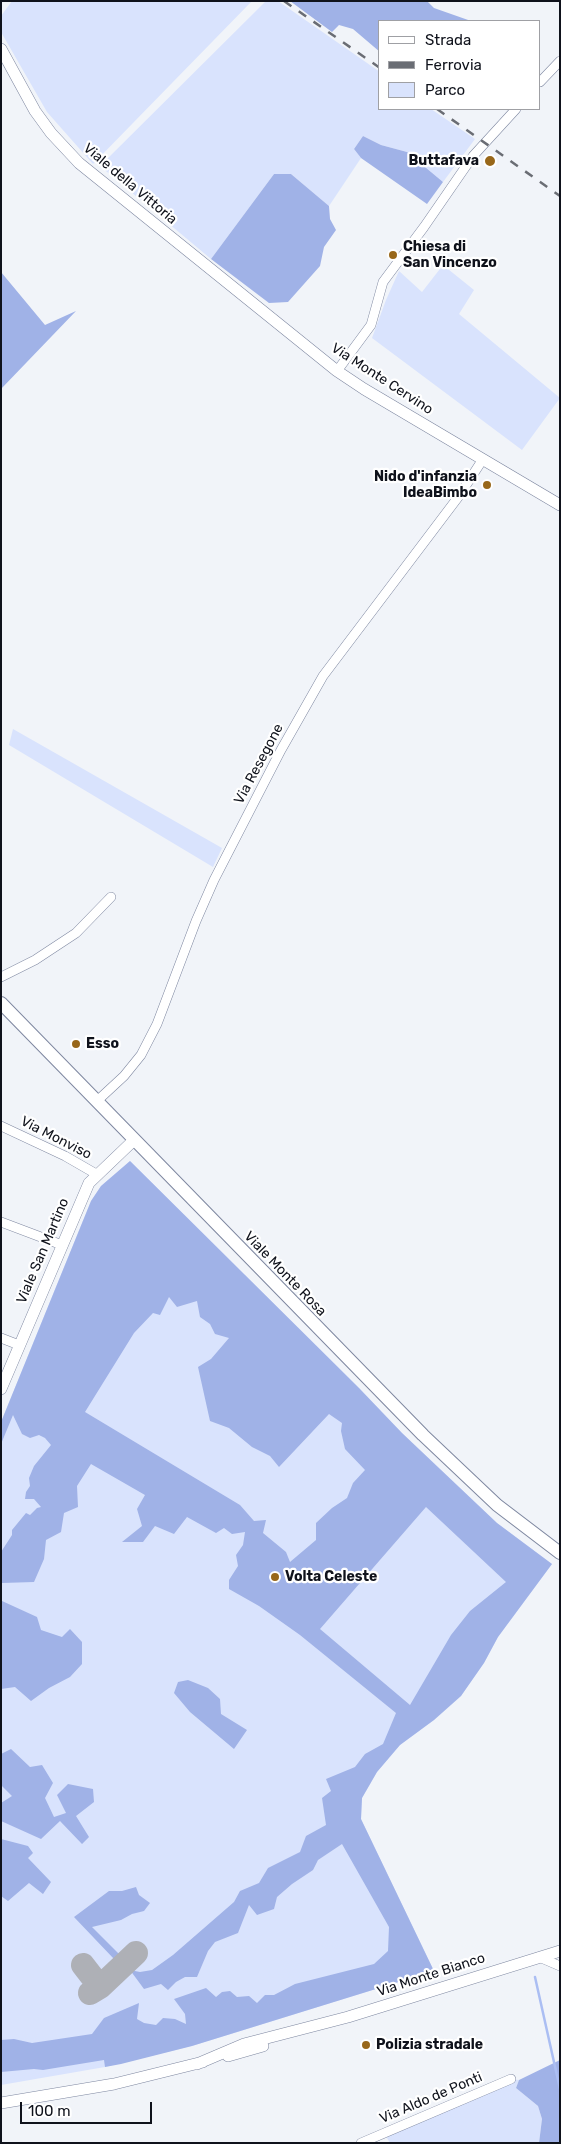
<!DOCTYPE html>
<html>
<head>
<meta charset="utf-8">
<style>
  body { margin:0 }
  #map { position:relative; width:561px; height:2144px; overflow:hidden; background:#f1f4f9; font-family:Rubik,sans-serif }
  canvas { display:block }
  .frame { position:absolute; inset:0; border:2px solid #0f121b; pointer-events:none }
  .legend { position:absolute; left:378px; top:20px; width:162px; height:90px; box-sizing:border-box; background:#fff; border:1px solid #9fa0a4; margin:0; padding:6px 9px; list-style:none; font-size:15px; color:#0f121b }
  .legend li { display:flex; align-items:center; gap:10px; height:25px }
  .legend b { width:25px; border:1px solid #9fa0a4 }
  .scale { position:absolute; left:20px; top:2102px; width:132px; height:22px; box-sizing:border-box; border:2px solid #0f121b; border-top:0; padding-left:6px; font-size:15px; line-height:18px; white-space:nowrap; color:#0f121b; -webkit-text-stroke:4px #fff; paint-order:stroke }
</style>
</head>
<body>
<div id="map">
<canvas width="561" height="2144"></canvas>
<div class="frame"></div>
<ul class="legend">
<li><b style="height:6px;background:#fff"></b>Strada</li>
<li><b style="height:6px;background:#6a6d74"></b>Ferrovia</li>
<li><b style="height:14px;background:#d9e3fd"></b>Parco</li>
</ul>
<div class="scale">100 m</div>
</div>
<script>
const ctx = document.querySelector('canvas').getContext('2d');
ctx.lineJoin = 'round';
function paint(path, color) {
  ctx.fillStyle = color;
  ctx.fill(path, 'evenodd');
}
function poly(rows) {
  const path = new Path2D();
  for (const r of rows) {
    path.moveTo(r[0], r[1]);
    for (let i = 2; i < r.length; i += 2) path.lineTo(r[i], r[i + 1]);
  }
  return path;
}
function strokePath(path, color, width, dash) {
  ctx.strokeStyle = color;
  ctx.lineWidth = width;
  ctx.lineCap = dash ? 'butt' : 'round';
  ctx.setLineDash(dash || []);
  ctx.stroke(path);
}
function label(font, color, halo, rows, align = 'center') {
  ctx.font = font + ' Rubik,sans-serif';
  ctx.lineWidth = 4.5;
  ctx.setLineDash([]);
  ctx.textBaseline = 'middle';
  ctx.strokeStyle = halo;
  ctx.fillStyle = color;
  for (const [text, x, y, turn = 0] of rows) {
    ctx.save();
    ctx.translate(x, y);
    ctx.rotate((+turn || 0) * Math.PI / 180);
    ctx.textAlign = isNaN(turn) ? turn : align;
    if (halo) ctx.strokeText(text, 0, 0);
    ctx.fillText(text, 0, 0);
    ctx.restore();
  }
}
paint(poly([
  [12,1,252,1,93,164,47,112,1,32,1,16],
  [266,1,278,1,380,72,380,109,431,109,475,139,443,182,407,152,381,145,363,136,354,149,361,158,329,206,291,174,274,174,211,259,100,166],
  [443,265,474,290,459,314,560,398,522,450,372,338,386,300,399,271,422,292],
  [13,729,222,848,213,867,9,745],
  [130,1161,359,1388,402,1433,497,1523,552,1564,498,1637,484,1663,461,1696,434,1720,400,1745,377,1772,362,1798,361,1819,434,1971,192,2046,105,2067,1,2085,1,1422,91,1201,101,1186],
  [511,2079,519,2080,516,2088,538,2106,542,2119,539,2143,390,2143,384,2133]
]), '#d9e3fd');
paint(poly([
  [290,1,427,1,434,8,471,21,380,21,380,52,353,29,339,25,332,32],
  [363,136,381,145,407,152,443,182,427,204,361,158,354,149],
  [274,174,291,174,329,206,330,219,336,230,324,247,320,266,288,302,269,303,211,259],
  [1,272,45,325,76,311,1,389],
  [130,1161,359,1388,402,1433,497,1523,552,1564,498,1637,484,1663,461,1696,434,1720,400,1745,377,1772,362,1798,361,1819,434,1971,192,2046,121,2064,105,2067,104,2060,43,2070,34,2069,1,2072,1,2040,14,2039,32,2043,92,2034,104,2018,139,2003,137,2019,144,2023,156,2025,163,2018,175,2019,186,2024,185,2014,174,1999,206,1988,216,1997,222,1992,230,1991,237,1997,249,1996,257,2003,265,1995,274,1995,295,1984,374,1964,388,1951,389,1927,342,1844,318,1860,313,1870,292,1884,277,1897,274,1909,257,1915,249,1905,238,1933,215,1942,208,1951,197,1977,185,1977,176,1982,168,1990,161,1984,144,1989,130,1970,140,1972,152,1970,173,1955,234,1902,240,1891,259,1883,268,1868,300,1852,306,1836,326,1825,322,1798,331,1791,326,1779,355,1767,365,1754,383,1744,396,1713,300,1635,259,1606,229,1589,229,1580,238,1566,236,1555,243,1545,245,1532,232,1534,224,1528,216,1533,187,1517,174,1534,155,1526,143,1542,122,1542,142,1526,137,1509,145,1495,91,1464,77,1486,78,1507,64,1513,61,1532,46,1540,44,1559,34,1582,2,1583,2,1601,37,1617,41,1630,62,1637,70,1629,82,1642,82,1664,70,1677,49,1688,31,1701,15,1687,1,1689,1,1552,12,1535,12,1530,26,1513,30,1515,37,1508,41,1507,34,1499,25,1499,26,1492,30,1486,29,1478,34,1466,51,1445,45,1438,39,1435,30,1438,22,1434,13,1415,1,1444,1,1422,91,1201,101,1186],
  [169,1297,177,1307,197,1301,200,1317,210,1324,215,1334,229,1338,211,1359,198,1367,210,1421,229,1428,252,1447,270,1456,279,1467,329,1414,342,1423,341,1431,345,1449,365,1470,353,1483,347,1498,332,1508,316,1523,316,1540,290,1562,286,1552,263,1533,266,1520,254,1521,240,1505,85,1412,134,1333,153,1313,160,1315],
  [426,1507,506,1582,470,1611,451,1635,410,1705,320,1629],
  [188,1680,208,1688,220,1699,221,1714,247,1730,234,1749,190,1712,174,1693,178,1682],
  [11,1749,30,1767,42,1765,53,1783,45,1798,54,1817,66,1813,57,1795,68,1784,93,1789,94,1802,76,1816,89,1837,82,1844,60,1821,41,1839,1,1821,1,1803,12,1796,1,1785,1,1754],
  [1,1839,28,1846,33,1853,28,1858,51,1882,43,1894,29,1883,8,1901,1,1896],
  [136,1887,139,1895,150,1903,144,1911,132,1914,121,1920,92,1927,119,1954,114,1959,74,1917,109,1891,122,1891],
  [560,2060,560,2143,539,2143,542,2119,538,2106,516,2088,519,2080]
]), '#a0b2e7');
strokePath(poly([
  [535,1977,560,2089]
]), '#abbef3', 2.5);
strokePath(poly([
  [83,1965,100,1987],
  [90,1993,100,1987,136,1953]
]), '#aeb0b6', 24);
const minor = poly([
  [540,82,560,61],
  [337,371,371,325,383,282,424,227,473,156,516,109],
  [1,977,35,960,76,933,111,897],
  [97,1101,124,1076,141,1055,157,1024,196,921,214,880,281,750,323,676,459,496,483,459],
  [1,1126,65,1156,98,1175],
  [1,1222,62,1245],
  [1,1338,19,1345],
  [539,1957,560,1966],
  [361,2143,511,2079]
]);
const tertiary = poly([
  [1,49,35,111,51,133,79,163,337,371,364,389,560,505],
  [1,1389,89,1183,134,1140],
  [228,2056,263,2046],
  [197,2064,244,2044,348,2017,560,1951],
  [1,2103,114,2084,203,2062]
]);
const secondary = poly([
  [1,1003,423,1435,497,1505,560,1553]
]);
strokePath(minor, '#7e87a0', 10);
strokePath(tertiary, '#7e87a0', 12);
strokePath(secondary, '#7e87a0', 14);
strokePath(minor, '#fff', 9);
strokePath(tertiary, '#fff', 11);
strokePath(secondary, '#fff', 12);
strokePath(poly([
  [284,1,380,68],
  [437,109,560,196]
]), '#6a6d74', 2.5, [9, 9]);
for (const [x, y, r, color] of [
  [490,161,6,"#98671a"],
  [393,255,5,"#98671a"],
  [487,485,5,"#98671a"],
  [76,1044,5,"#98671a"],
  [275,1577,5,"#98671a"],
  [366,2045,5,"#98671a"]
]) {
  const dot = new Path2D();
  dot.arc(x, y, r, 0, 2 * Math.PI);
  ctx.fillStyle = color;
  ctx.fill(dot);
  strokePath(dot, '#fff', 2);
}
label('bold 14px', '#0f121b', '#fff', [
  ["Buttafava",479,161,"right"],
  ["Chiesa di",403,247],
  ["San Vincenzo",403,263],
  ["Nido d'infanzia",477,477,"right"],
  ["IdeaBimbo",477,493,"right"],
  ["Esso",86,1044],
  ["Volta Celeste",285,1577],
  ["Polizia stradale",376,2045]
], 'left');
label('14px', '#0f121b', '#fff', [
  ["Viale della Vittoria",130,184,40],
  ["Via Monte Cervino",382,379,33],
  ["Via Resegone",259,764,-62],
  ["Via Monviso",56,1138,27],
  ["Viale San Martino",43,1251,-67],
  ["Viale Monte Rosa",285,1274,46],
  ["Via Monte Bianco",431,1975,-18],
  ["Via Aldo de Ponti",431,2098,-23]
]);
</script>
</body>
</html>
